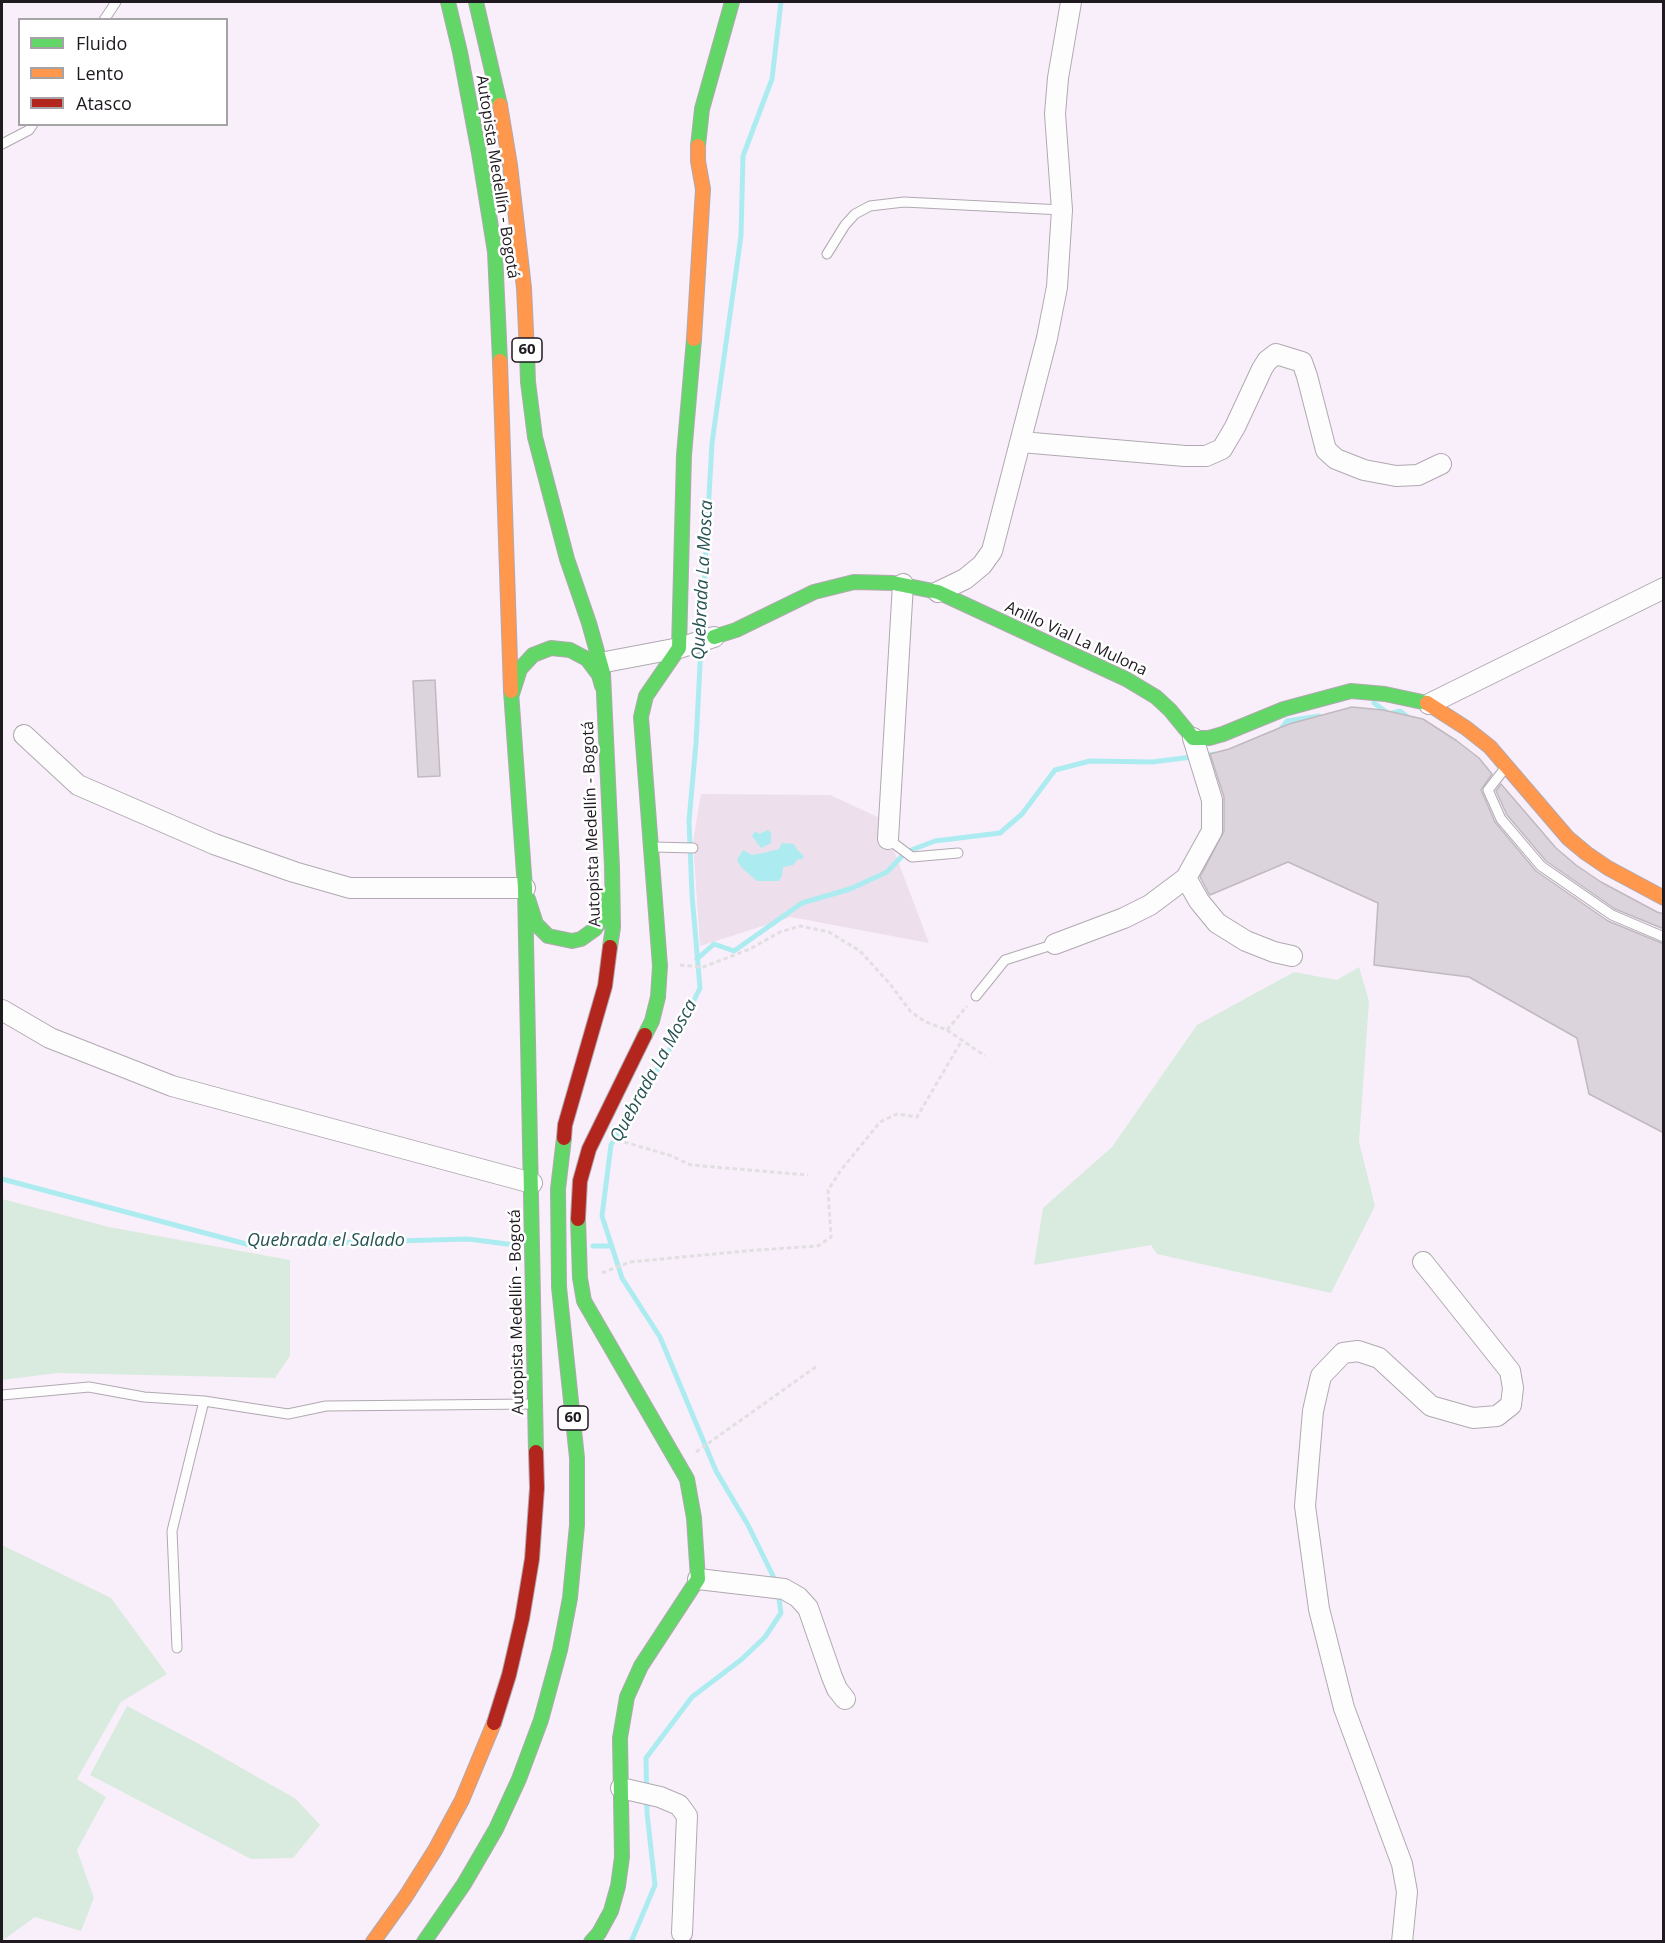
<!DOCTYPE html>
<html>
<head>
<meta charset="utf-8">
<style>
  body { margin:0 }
  #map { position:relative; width:1665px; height:1943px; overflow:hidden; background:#f9effa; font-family:"Open Sans",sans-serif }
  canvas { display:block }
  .frame { position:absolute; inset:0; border:3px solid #1f1920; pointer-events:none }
  .legend { position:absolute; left:18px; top:18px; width:210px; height:108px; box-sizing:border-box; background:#fff; border:2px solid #a5a3a6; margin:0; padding:8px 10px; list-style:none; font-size:18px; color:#1f1920 }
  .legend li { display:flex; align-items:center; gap:12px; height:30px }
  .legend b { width:30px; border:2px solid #a5a3a6 }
</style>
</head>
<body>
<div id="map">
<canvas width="1665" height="1943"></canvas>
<div class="frame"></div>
<ul class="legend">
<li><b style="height:8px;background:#63d668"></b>Fluido</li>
<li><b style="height:8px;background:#ff974d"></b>Lento</li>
<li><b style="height:8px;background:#b3261e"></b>Atasco</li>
</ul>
</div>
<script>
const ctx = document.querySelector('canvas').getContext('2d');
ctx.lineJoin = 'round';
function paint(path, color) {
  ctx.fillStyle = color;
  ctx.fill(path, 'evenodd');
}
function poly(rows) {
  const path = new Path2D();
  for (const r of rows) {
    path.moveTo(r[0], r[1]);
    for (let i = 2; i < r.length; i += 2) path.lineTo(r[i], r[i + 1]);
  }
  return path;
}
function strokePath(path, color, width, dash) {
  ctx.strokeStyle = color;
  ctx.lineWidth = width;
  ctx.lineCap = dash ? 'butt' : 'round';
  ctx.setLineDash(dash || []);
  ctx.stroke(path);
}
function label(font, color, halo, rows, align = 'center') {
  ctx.font = font + ' "Open Sans",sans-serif';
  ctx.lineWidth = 5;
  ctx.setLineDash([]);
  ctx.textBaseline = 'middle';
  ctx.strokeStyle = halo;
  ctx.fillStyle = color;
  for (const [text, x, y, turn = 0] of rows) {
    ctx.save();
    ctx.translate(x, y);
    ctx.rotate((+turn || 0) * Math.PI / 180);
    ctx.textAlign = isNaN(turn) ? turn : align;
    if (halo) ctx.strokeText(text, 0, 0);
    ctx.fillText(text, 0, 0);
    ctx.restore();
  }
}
paint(poly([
  [701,794,830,795,882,819,929,943,791,917,700,946,693,841]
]), '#eddfec');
paint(poly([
  [1359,967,1369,1001,1359,1142,1375,1206,1331,1293,1157,1254,1151,1245,1034,1265,1043,1208,1112,1147,1197,1025,1294,972,1337,980],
  [2,1199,109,1227,290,1260,290,1356,275,1378,58,1373,2,1380],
  [2,1545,111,1598,167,1674,121,1702,77,1779,106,1797,77,1850,94,1898,81,1931,35,1917,2,1941],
  [127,1706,203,1746,296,1799,320,1825,293,1858,251,1859,90,1775]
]), '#d9ebde');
paint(poly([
  [768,830,771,833,771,843,761,848,752,836,755,831,759,834],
  [782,843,794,844,798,851,804,856,802,859,798,859,793,865,783,867,782,876,779,881,757,881,741,867,737,860,743,850,752,855,763,853,779,849]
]), '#acecf0');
strokePath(poly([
  [701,637,712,443,741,236,743,156,772,79,781,2],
  [701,646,696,743,689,821,692,895,700,988,671,1047,611,1145,602,1216,622,1278,660,1337,716,1471,748,1525,776,1582],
  [1374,703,1389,714,1400,711,1409,718],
  [1280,730,1287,721,1319,716],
  [697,959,714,944,734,951,802,903,850,889,887,872,906,852,935,841,1000,833,1022,814,1055,770,1090,761,1152,762,1216,754],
  [2,1179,250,1245,468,1239,515,1245],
  [593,1246,612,1246],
  [631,1942,655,1885,647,1813,646,1758,692,1697,742,1659,765,1637,781,1613,778,1591]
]), '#acecf0', 5);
const building = poly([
  [435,680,440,776,418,777,413,681,435,680],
  [1352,707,1383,710,1423,719,1457,741,1479,758,1492,774,1481,790,1495,822,1536,871,1608,921,1664,944,1664,1133,1589,1094,1577,1038,1469,977,1374,965,1378,903,1288,862,1210,895,1209,894,1200,877,1224,831,1224,797,1210,754,1229,749,1289,724,1352,707],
  [1501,784,1556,848,1576,865,1601,882,1657,912,1664,914,1664,929,1615,909,1546,861,1507,815,1496,791,1501,784]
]);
paint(building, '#dcd4dc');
strokePath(building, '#c1b9c0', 1.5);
const lane = poly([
  [104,20,116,2],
  [2,144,29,130,33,124],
  [827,254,845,225,855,214,870,206,904,202,1062,210],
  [1506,767,1488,790,1501,819,1541,866,1612,915,1664,937],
  [888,839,912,857,958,853],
  [655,847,693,848],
  [976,996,1005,960,1055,944],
  [2,1395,89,1387,144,1397,204,1401],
  [177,1648,172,1531,204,1401,288,1414,326,1406,531,1404]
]);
const street = poly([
  [1021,442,1185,456,1206,456,1222,449,1235,427,1262,369,1267,361,1276,354,1302,362,1307,376,1326,450,1336,459,1364,470,1396,476,1418,475,1441,464],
  [938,592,965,579,982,565,992,551,1047,338,1057,287,1062,210,1055,114,1058,78,1071,2],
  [600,663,679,648,714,637],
  [1429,704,1664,588],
  [24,735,78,785,214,844,294,872,350,888,525,888],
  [888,839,903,584],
  [1186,878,1199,901,1217,923,1246,941,1274,952,1292,956],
  [1055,944,1124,918,1150,905,1186,878,1212,831,1212,800,1193,738],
  [2,1010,50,1038,172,1086,532,1183],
  [698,1579,784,1589,798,1597,808,1608,832,1677,837,1689,845,1699],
  [621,1788,660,1797,679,1805,687,1816,682,1933],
  [1402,1942,1407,1892,1402,1864,1344,1708,1319,1609,1305,1506,1313,1411,1321,1376,1343,1353,1358,1351,1379,1358,1431,1406,1473,1418,1497,1416,1511,1405,1513,1388,1510,1371,1423,1262]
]);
const fast = poly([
  [448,2,460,52,479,153,495,252,500,361],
  [476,2,500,105],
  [698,146,702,109,732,2],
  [527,352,528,382,535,437,567,559,589,623,603,673,612,867,613,927,610,947],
  [714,637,736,630,814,592,854,582,893,583,938,592,1126,679,1156,697,1170,710,1193,738,1209,738,1223,734,1284,709,1351,691,1385,694,1427,703],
  [511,691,525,888,536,1452],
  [512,694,520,669,533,655,551,648,570,650,587,659,599,675,602,686],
  [528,899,536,924,548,936,572,941,581,939,595,929,602,918,607,895],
  [645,1035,652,1021,658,997,660,966,641,717,646,696,679,648,684,455,694,339],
  [578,1219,580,1278,584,1301,687,1479,694,1518,698,1579,641,1666,627,1697,620,1738,622,1857,618,1886,611,1911,599,1933,591,1942],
  [424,1942,464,1884,496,1829,519,1779,541,1720,560,1650,570,1598,577,1525,577,1458,559,1287,558,1189,564,1138]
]);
const slow = poly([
  [500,105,510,165,524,288,527,352],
  [694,339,703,189,698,161,698,146],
  [500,361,511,691],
  [1427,703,1466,728,1490,747,1568,838,1586,853,1608,868,1664,898],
  [373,1942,406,1896,435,1850,462,1800,494,1723]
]);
const jam = poly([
  [564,1138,565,1125,605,986,610,947],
  [578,1219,580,1181,589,1149,645,1035],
  [494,1723,509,1675,522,1619,532,1559,537,1488,536,1452]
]);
strokePath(lane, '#b0a9b1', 11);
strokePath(street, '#b0a9b1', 22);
strokePath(fast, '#b0a9b1', 16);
strokePath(slow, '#b0a9b1', 16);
strokePath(jam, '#b0a9b1', 16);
strokePath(poly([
  [680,965,703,967,750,949,780,932,800,926,829,932,860,951,890,984,911,1012,926,1022,947,1030,985,1056],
  [947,1030,967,1006],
  [617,1140,669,1155,691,1165,808,1175],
  [602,1273,630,1262,756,1250,818,1246,831,1237,828,1190,841,1170,880,1122,897,1114,917,1117,962,1040],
  [696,1452,817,1366]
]), '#e2dfe2', 3, [4.5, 3]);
strokePath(lane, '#fefdfe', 9);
strokePath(street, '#fefdfe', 20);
strokePath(fast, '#63d668', 14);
strokePath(slow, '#ff974d', 14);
strokePath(jam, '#b3261e', 14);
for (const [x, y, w] of [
  [527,350,30],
  [573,1418,30]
]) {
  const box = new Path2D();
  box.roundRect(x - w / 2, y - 12, w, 24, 4.5);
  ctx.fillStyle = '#fff';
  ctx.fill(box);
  strokePath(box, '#1f1920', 1.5);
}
label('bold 15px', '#1f1920', null, [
  ["60",527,350],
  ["60",573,1418]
]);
label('16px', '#1f1920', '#fff', [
  ["Autopista Medellín - Bogotá",497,177,81],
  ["Anillo Vial La Mulona",1076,639,25],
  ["Autopista Medellín - Bogotá",592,824,-92],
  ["Autopista Medellín - Bogotá",517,1312,-91]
]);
label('italic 18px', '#285353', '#fff', [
  ["Quebrada La Mosca",703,580,-87],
  ["Quebrada La Mosca",654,1071,-61],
  ["Quebrada el Salado",326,1241]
]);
</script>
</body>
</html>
